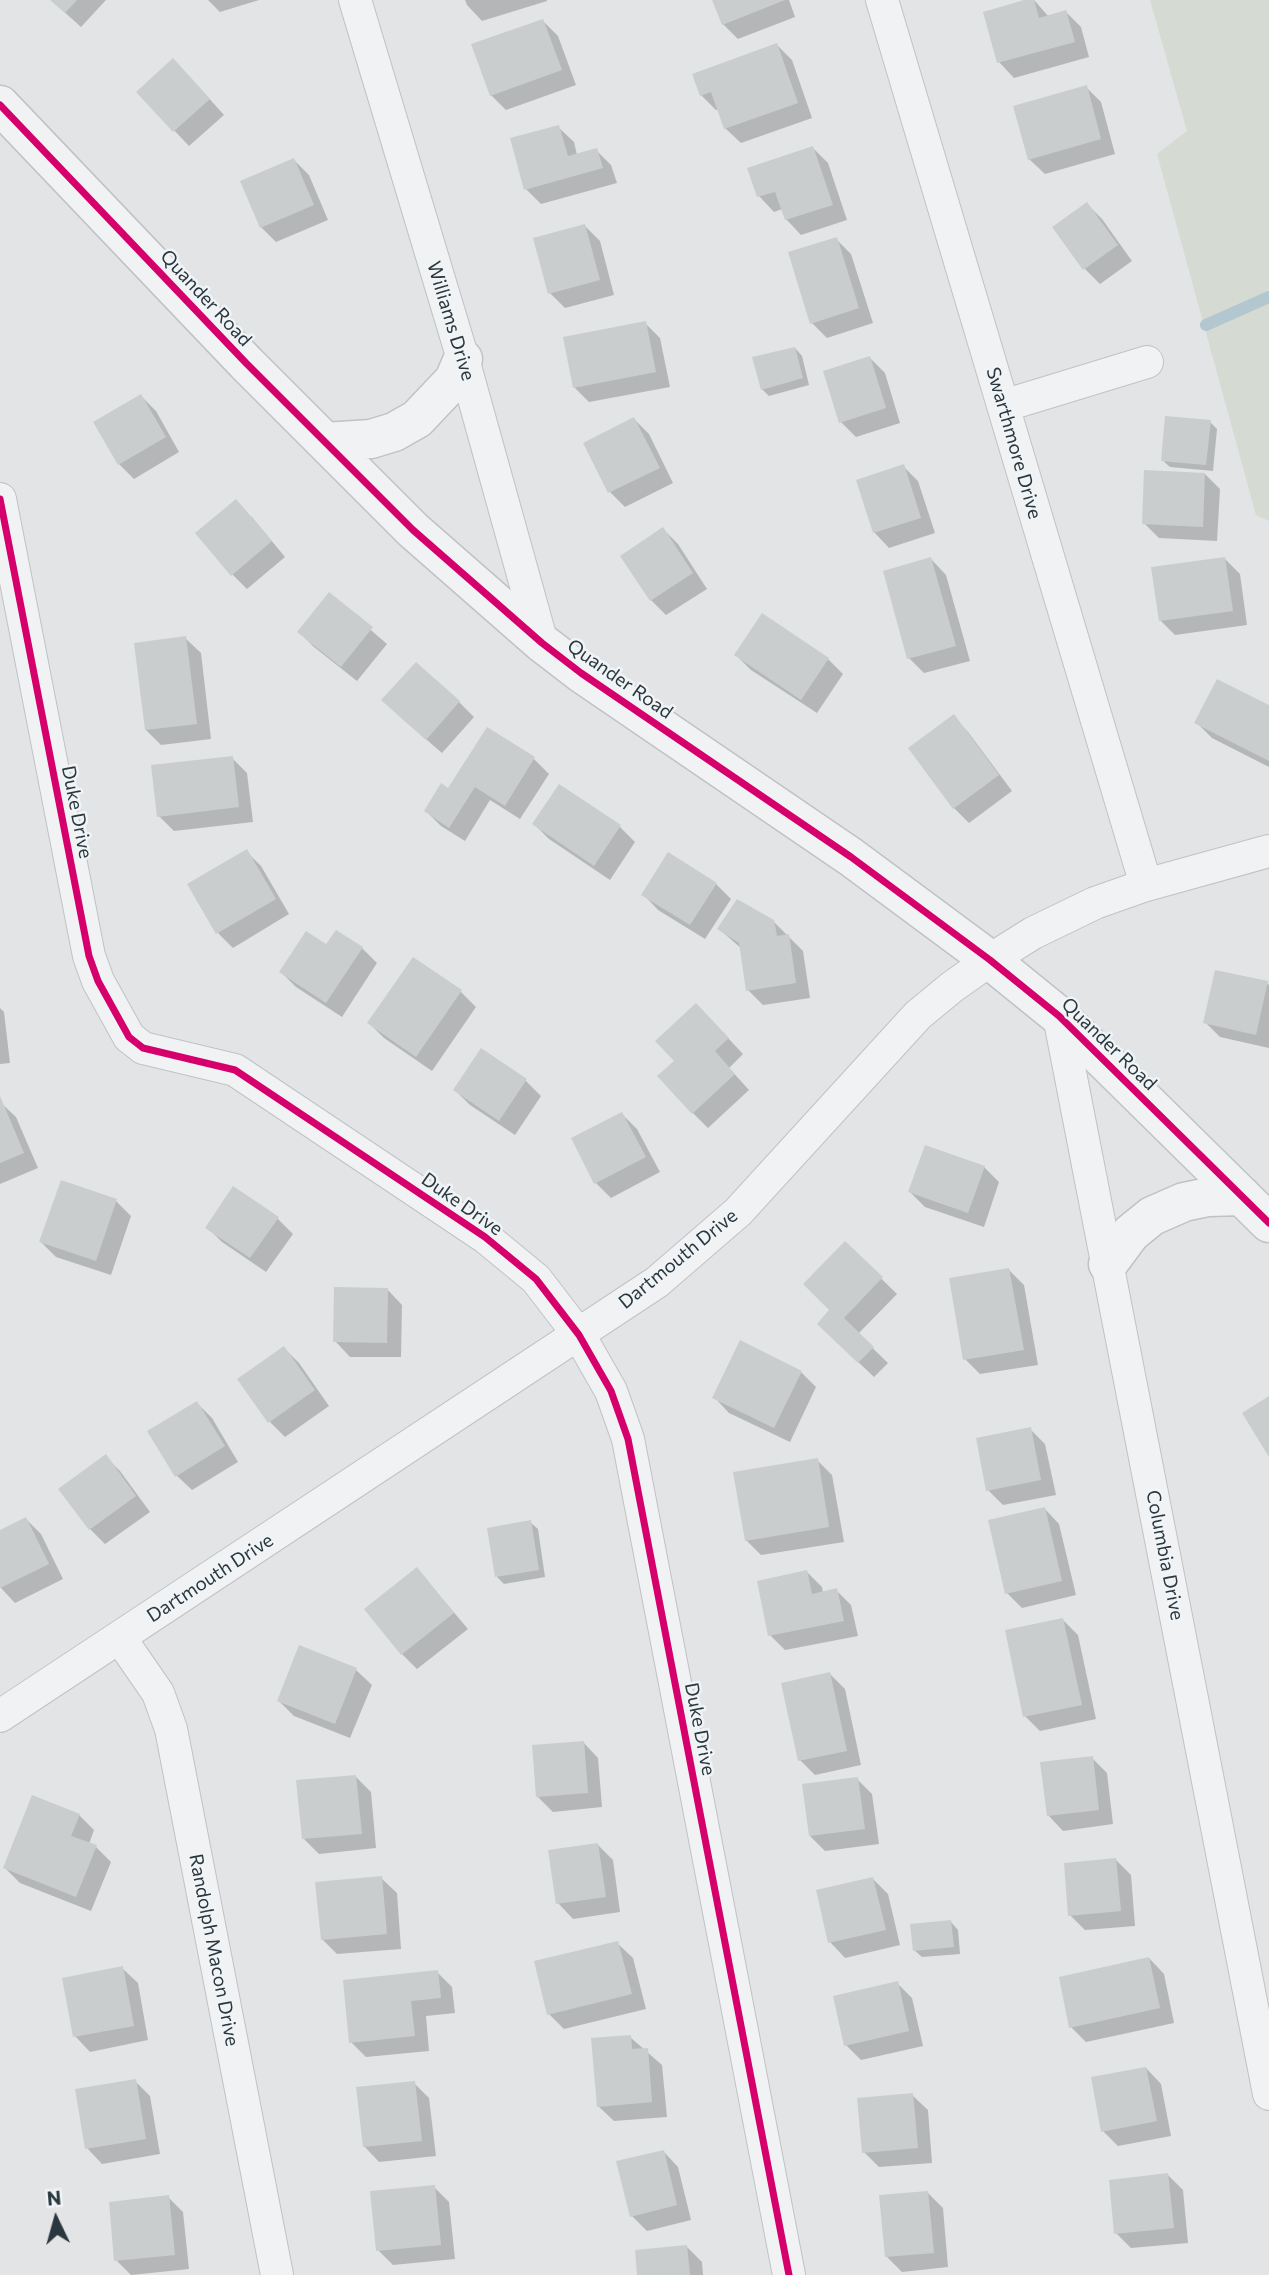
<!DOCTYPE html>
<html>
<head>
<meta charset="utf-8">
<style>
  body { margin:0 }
  #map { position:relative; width:1269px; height:2275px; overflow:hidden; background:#e2e4e6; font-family:Commissioner,sans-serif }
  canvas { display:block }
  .north { position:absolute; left:21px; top:2184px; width:70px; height:70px; -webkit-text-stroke:5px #f0f4f6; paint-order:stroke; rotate:355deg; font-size:19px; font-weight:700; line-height:28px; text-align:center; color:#2a373e }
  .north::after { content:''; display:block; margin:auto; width:24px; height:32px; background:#2a373e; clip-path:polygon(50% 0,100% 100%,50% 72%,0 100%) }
</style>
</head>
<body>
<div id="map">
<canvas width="1269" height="2275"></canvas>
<div class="north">N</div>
</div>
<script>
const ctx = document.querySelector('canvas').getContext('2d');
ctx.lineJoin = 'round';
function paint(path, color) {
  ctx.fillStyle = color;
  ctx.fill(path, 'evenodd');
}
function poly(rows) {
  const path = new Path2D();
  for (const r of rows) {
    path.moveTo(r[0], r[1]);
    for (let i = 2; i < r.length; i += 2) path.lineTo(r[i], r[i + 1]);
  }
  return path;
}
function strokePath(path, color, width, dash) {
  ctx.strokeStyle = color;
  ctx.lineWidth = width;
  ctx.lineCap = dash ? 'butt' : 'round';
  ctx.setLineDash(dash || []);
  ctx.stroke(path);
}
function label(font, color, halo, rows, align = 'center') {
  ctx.font = font + ' Commissioner,sans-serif';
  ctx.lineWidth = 5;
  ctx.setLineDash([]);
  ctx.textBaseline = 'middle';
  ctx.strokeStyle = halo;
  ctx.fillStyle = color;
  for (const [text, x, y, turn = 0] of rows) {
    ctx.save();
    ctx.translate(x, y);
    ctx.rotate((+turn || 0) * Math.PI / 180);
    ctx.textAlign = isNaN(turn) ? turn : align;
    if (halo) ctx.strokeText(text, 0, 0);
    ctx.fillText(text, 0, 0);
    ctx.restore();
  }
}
paint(poly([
  [1150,0,1269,0,1269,521,1256,515,1157,154,1187,131]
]), '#d5dad2');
paint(poly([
  [51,0,106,0,81,27],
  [208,0,259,0,220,12],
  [465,0,547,0,547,1,482,21,467,5],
  [714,0,789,0,795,17,738,39,723,24],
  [1031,0,1034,0,1049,17,1066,12,1081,27,1089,57,1014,78,999,62],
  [543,21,558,36,576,85,506,110,491,95],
  [777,45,792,60,812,118,741,143,725,128,719,109,716,110,701,95],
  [188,75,224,115,189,146,138,92],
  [1086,87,1101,102,1115,154,1045,174,1029,159],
  [558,127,574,142,577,155,596,150,611,165,617,183,541,204,526,189],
  [813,148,828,163,847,220,801,235,786,219,782,209,774,212,759,196],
  [294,160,309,175,328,220,276,242,261,227],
  [1087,204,1102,219,1132,261,1100,284,1085,269,1054,227],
  [585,226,600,241,614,295,565,308,550,293],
  [836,239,851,254,873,323,827,338,812,323],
  [645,323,660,338,670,387,589,402,574,387],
  [795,348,802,356,809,385,769,396,762,389],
  [870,358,885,373,900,423,856,437,841,422],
  [141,396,156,411,179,452,134,479,119,464],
  [634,419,649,434,673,483,625,507,610,492],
  [1210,422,1217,429,1213,471,1170,467,1162,460],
  [903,466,918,481,935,533,889,548,874,532],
  [1205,474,1220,489,1217,541,1159,538,1144,523],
  [251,516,285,557,247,589,232,574],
  [663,529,678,544,707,589,666,615,651,600],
  [931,559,946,575,970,661,924,673,909,658],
  [1225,559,1240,574,1247,625,1175,635,1160,620],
  [329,594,387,644,357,681,314,647,299,632],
  [762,615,828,659,843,674,817,713,751,670,736,655],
  [185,638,201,653,211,739,161,745,146,730],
  [459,702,474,717,442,753,398,715],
  [1269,707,1269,767,1212,738,1197,723],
  [953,717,968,732,1012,791,969,823,954,808],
  [232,758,247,773,253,822,174,831,159,816],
  [534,759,549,774,520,819,490,800,465,841,441,826,426,811,449,790],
  [559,786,620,827,635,842,610,880,549,839,534,824],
  [246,851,261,866,289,914,233,948,218,933],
  [716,884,731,899,705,939,658,910,643,894],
  [773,921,803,951,810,998,763,1005,748,990,742,949,719,929],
  [327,946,362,948,377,963,342,1017,296,987,281,972],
  [413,959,461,992,476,1007,432,1071,384,1038,369,1023],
  [1267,983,1269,985,1269,1048,1220,1037,1205,1022],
  [0,1008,4,1012,10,1063,0,1064],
  [711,1020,743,1054,729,1068,749,1090,708,1128,693,1113,676,1061],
  [482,1051,526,1081,541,1096,515,1135,470,1105,455,1090],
  [0,1102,16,1117,38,1168,0,1184],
  [622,1114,637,1129,660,1172,611,1198,596,1183],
  [984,1167,999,1182,984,1227,925,1207,910,1192],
  [233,1188,278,1219,293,1234,266,1272,222,1242,207,1227],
  [116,1201,131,1216,111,1275,56,1257,41,1242],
  [845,1243,897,1294,858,1334,888,1363,874,1377,834,1339,831,1310],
  [1009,1270,1024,1285,1038,1365,980,1374,965,1359],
  [387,1289,402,1305,401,1357,350,1357,335,1341],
  [284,1348,299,1363,329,1406,285,1437,270,1422],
  [801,1372,816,1387,790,1442,729,1413,714,1397],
  [197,1403,212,1418,238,1462,192,1490,176,1475],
  [1030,1429,1045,1444,1056,1495,1003,1505,988,1490],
  [105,1456,120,1471,150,1512,105,1544,90,1529,60,1489],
  [817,1460,832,1475,844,1542,761,1555,746,1540],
  [1044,1508,1059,1524,1076,1595,1022,1608,1007,1593],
  [26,1519,41,1534,63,1579,15,1603,0,1587,0,1532],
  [530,1522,538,1529,545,1577,504,1584,497,1577],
  [417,1569,468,1629,417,1669,402,1654],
  [807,1572,822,1587,823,1593,836,1590,851,1605,858,1636,785,1650,770,1635],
  [1063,1620,1078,1635,1096,1719,1040,1731,1025,1716],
  [300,1648,356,1670,372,1685,350,1738,294,1716,279,1701],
  [830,1674,845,1689,861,1765,815,1775,800,1760],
  [583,1742,598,1758,602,1807,553,1812,538,1797],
  [1092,1758,1107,1773,1113,1824,1063,1831,1048,1815],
  [356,1777,371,1792,376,1848,319,1854,304,1839],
  [857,1779,872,1794,879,1844,825,1851,810,1836],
  [79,1815,94,1830,89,1844,96,1847,111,1862,91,1911,20,1883,5,1868],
  [598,1845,613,1860,620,1912,573,1919,558,1903],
  [1116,1860,1131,1875,1135,1926,1085,1930,1070,1915],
  [381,1878,397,1893,401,1949,337,1954,322,1939],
  [873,1879,888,1894,900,1945,845,1958,830,1942],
  [951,1922,958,1930,960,1954,922,1957,914,1950],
  [617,1943,633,1958,646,2009,564,2029,549,2014],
  [1149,1958,1164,1974,1174,2023,1086,2042,1071,2027],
  [122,1968,138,1983,148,2040,90,2052,75,2036],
  [437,1972,452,1987,455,2013,426,2016,429,2051,366,2057,351,2042],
  [897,1983,912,1998,923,2046,861,2060,846,2045],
  [630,2037,662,2065,667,2117,614,2121,598,2106],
  [1146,2068,1161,2084,1171,2136,1118,2146,1103,2131],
  [135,2081,150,2096,160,2154,102,2164,87,2148],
  [414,2083,429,2098,436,2156,379,2162,364,2146],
  [912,2095,928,2110,932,2163,879,2167,864,2152],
  [663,2151,678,2167,691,2220,647,2231,632,2216],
  [1168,2175,1183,2190,1188,2243,1131,2248,1116,2233],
  [434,2187,449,2202,455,2259,393,2265,378,2250],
  [928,2193,943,2208,948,2267,902,2272,886,2256],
  [168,2197,183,2212,189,2269,131,2275,116,2260],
  [687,2247,702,2262,703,2275,638,2275]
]), '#0003');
strokePath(poly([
  [1206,325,1269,297]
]), '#b2c7cf', 12);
paint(poly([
  [50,0,77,0,65,13],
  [712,0,785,0,722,25],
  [1024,0,1034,0,1039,18,1066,10,1075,42,997,63,983,12],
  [543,19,562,70,490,96,471,44],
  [777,43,798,103,724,129,711,92,700,96,692,74],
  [173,58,210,99,173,132,136,92],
  [1087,85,1101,139,1028,160,1013,106],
  [559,125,568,156,597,148,603,168,524,190,510,138],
  [813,146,833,205,785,220,775,192,757,197,747,168],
  [294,158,314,205,260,228,240,181],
  [1087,202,1118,245,1083,270,1052,227],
  [585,224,600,280,548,294,533,238],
  [837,237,859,308,810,324,788,252],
  [646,321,656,372,573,388,563,337],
  [795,347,803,378,761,390,752,357],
  [870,356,886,408,839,423,823,371],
  [141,394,166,437,118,465,93,422],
  [1165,416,1211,420,1206,465,1161,461],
  [634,417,660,468,608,493,583,443],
  [904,464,921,518,873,533,856,480],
  [1144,470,1205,473,1203,527,1142,524],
  [236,499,272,541,231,576,195,533],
  [663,527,693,573,650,601,620,556],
  [931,557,956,646,907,659,883,571],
  [1225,557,1233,611,1159,621,1151,567],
  [329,592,373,627,341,667,297,632],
  [762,613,829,658,801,700,734,655],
  [186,636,197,724,145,730,134,643],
  [416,662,460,701,426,740,381,700],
  [1217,679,1269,705,1269,761,1194,723],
  [954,714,999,775,953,809,908,748],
  [487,727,535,757,505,806,475,787,449,828,424,811,441,783,448,788],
  [233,756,239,807,157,817,151,765],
  [559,784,621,825,594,866,532,824],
  [247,849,276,899,216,934,187,884],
  [668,852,717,883,690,925,641,895],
  [737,899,774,920,777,936,789,934,796,983,746,991,739,943,717,929],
  [336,930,363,947,326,1003,279,972,306,931,326,944],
  [413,957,462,990,416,1057,367,1023],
  [1215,970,1268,981,1256,1035,1203,1023],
  [696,1003,729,1038,715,1051,735,1074,692,1114,657,1076,674,1061,655,1041],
  [481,1048,527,1079,499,1121,453,1090],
  [0,1096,24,1153,0,1163],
  [622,1112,646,1157,594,1184,571,1138],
  [925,1145,985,1166,968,1213,908,1192],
  [61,1180,117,1199,96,1261,39,1242],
  [233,1186,279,1217,250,1258,205,1228],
  [845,1241,883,1277,844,1318,874,1347,858,1363,817,1324,829,1310,803,1284],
  [1009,1268,1024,1350,963,1360,949,1278],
  [334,1287,388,1288,387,1343,333,1342],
  [740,1340,802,1371,774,1428,712,1398],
  [284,1346,315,1390,268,1423,237,1379],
  [1269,1396,1269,1457,1242,1413],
  [197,1401,225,1446,175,1477,147,1431],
  [1031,1427,1041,1480,986,1491,976,1438],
  [106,1454,136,1496,89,1530,58,1489],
  [818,1458,829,1527,745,1541,733,1472],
  [1045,1507,1062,1581,1005,1594,988,1520],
  [26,1517,49,1564,0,1588,0,1530],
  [531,1520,539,1570,495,1577,487,1528],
  [417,1567,454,1613,401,1655,364,1609],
  [807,1570,812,1594,837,1588,844,1621,768,1636,757,1581],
  [1063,1618,1082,1705,1023,1717,1005,1630],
  [299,1645,357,1668,335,1724,277,1701],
  [830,1672,847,1751,798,1761,781,1683],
  [584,1741,588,1793,536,1797,532,1745],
  [1093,1756,1099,1810,1047,1816,1040,1762],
  [356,1775,362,1834,302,1839,296,1780],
  [858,1777,865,1829,809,1836,802,1784],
  [32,1795,80,1814,71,1836,97,1845,76,1897,3,1868],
  [598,1843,606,1897,556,1904,548,1850],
  [1116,1858,1121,1911,1068,1916,1064,1863],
  [382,1876,387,1934,321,1940,315,1882],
  [873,1877,886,1930,828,1943,816,1890],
  [951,1920,954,1947,913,1951,910,1924],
  [618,1941,632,1994,547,2015,534,1961],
  [1149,1957,1160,2008,1069,2028,1059,1977],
  [123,1966,134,2026,73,2037,62,1978],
  [438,1970,441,1998,411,2001,415,2036,349,2043,343,1980],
  [898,1981,909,2031,844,2046,833,1996],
  [631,2035,632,2049,648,2048,652,2102,597,2107,591,2038],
  [1146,2067,1157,2121,1101,2132,1091,2077],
  [136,2079,146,2139,85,2149,75,2089],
  [415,2081,422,2141,363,2147,356,2087],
  [913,2093,918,2148,862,2153,857,2098],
  [664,2150,677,2205,630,2217,616,2161],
  [1168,2173,1174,2228,1114,2234,1109,2180],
  [435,2185,441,2245,376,2251,370,2191],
  [928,2191,934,2253,885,2257,879,2195],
  [169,2195,175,2255,114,2261,109,2202],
  [687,2245,690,2275,637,2275,635,2250]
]), '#cacdce');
const minor = poly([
  [355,0,463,359,542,643],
  [882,0,1146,885],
  [1003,406,1147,362],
  [0,499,89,956,98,981,129,1037,143,1048,235,1070,485,1237,536,1279,579,1335,611,1391,628,1439,789,2275],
  [1059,1016,1269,2094],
  [120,1638,158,1693,171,1729,277,2275],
  [0,1716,657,1282,738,1212,918,1015,952,987,990,960,1033,933,1095,903,1146,885,1269,851]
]);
const tertiary = poly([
  [0,105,246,363,413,530,542,643,581,673,851,857,990,960,1059,1016,1269,1223],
  [325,442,371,439,394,432,417,419,454,380,463,359],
  [1108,1264,1131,1233,1152,1216,1184,1202,1208,1197,1242,1196]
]);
strokePath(minor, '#c0c2c4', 34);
strokePath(tertiary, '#c0c2c4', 41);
strokePath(minor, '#f1f2f4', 32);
strokePath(tertiary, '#f1f2f4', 38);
strokePath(poly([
  [0,105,246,363,413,530,542,643,581,673,851,857,990,960,1059,1016,1269,1223],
  [0,499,89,956,98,981,129,1037,143,1048,235,1070,485,1237,536,1279,579,1335,611,1391,628,1439,789,2275]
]), '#d6006c', 7);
label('19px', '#2a373e', '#f0f4f6', [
  ["Quander Road",206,298,47],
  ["Williams Drive",451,321,73],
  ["Swarthmore Drive",1014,443,74],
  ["Quander Road",620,679,35],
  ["Duke Drive",77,812,79],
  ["Quander Road",1109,1044,44],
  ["Duke Drive",462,1204,35],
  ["Dartmouth Drive",678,1259,-39],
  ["Columbia Drive",1165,1555,79],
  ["Dartmouth Drive",210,1578,-33],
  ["Duke Drive",700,1729,79],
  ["Randolph Macon Drive",214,1950,79]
]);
</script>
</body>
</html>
